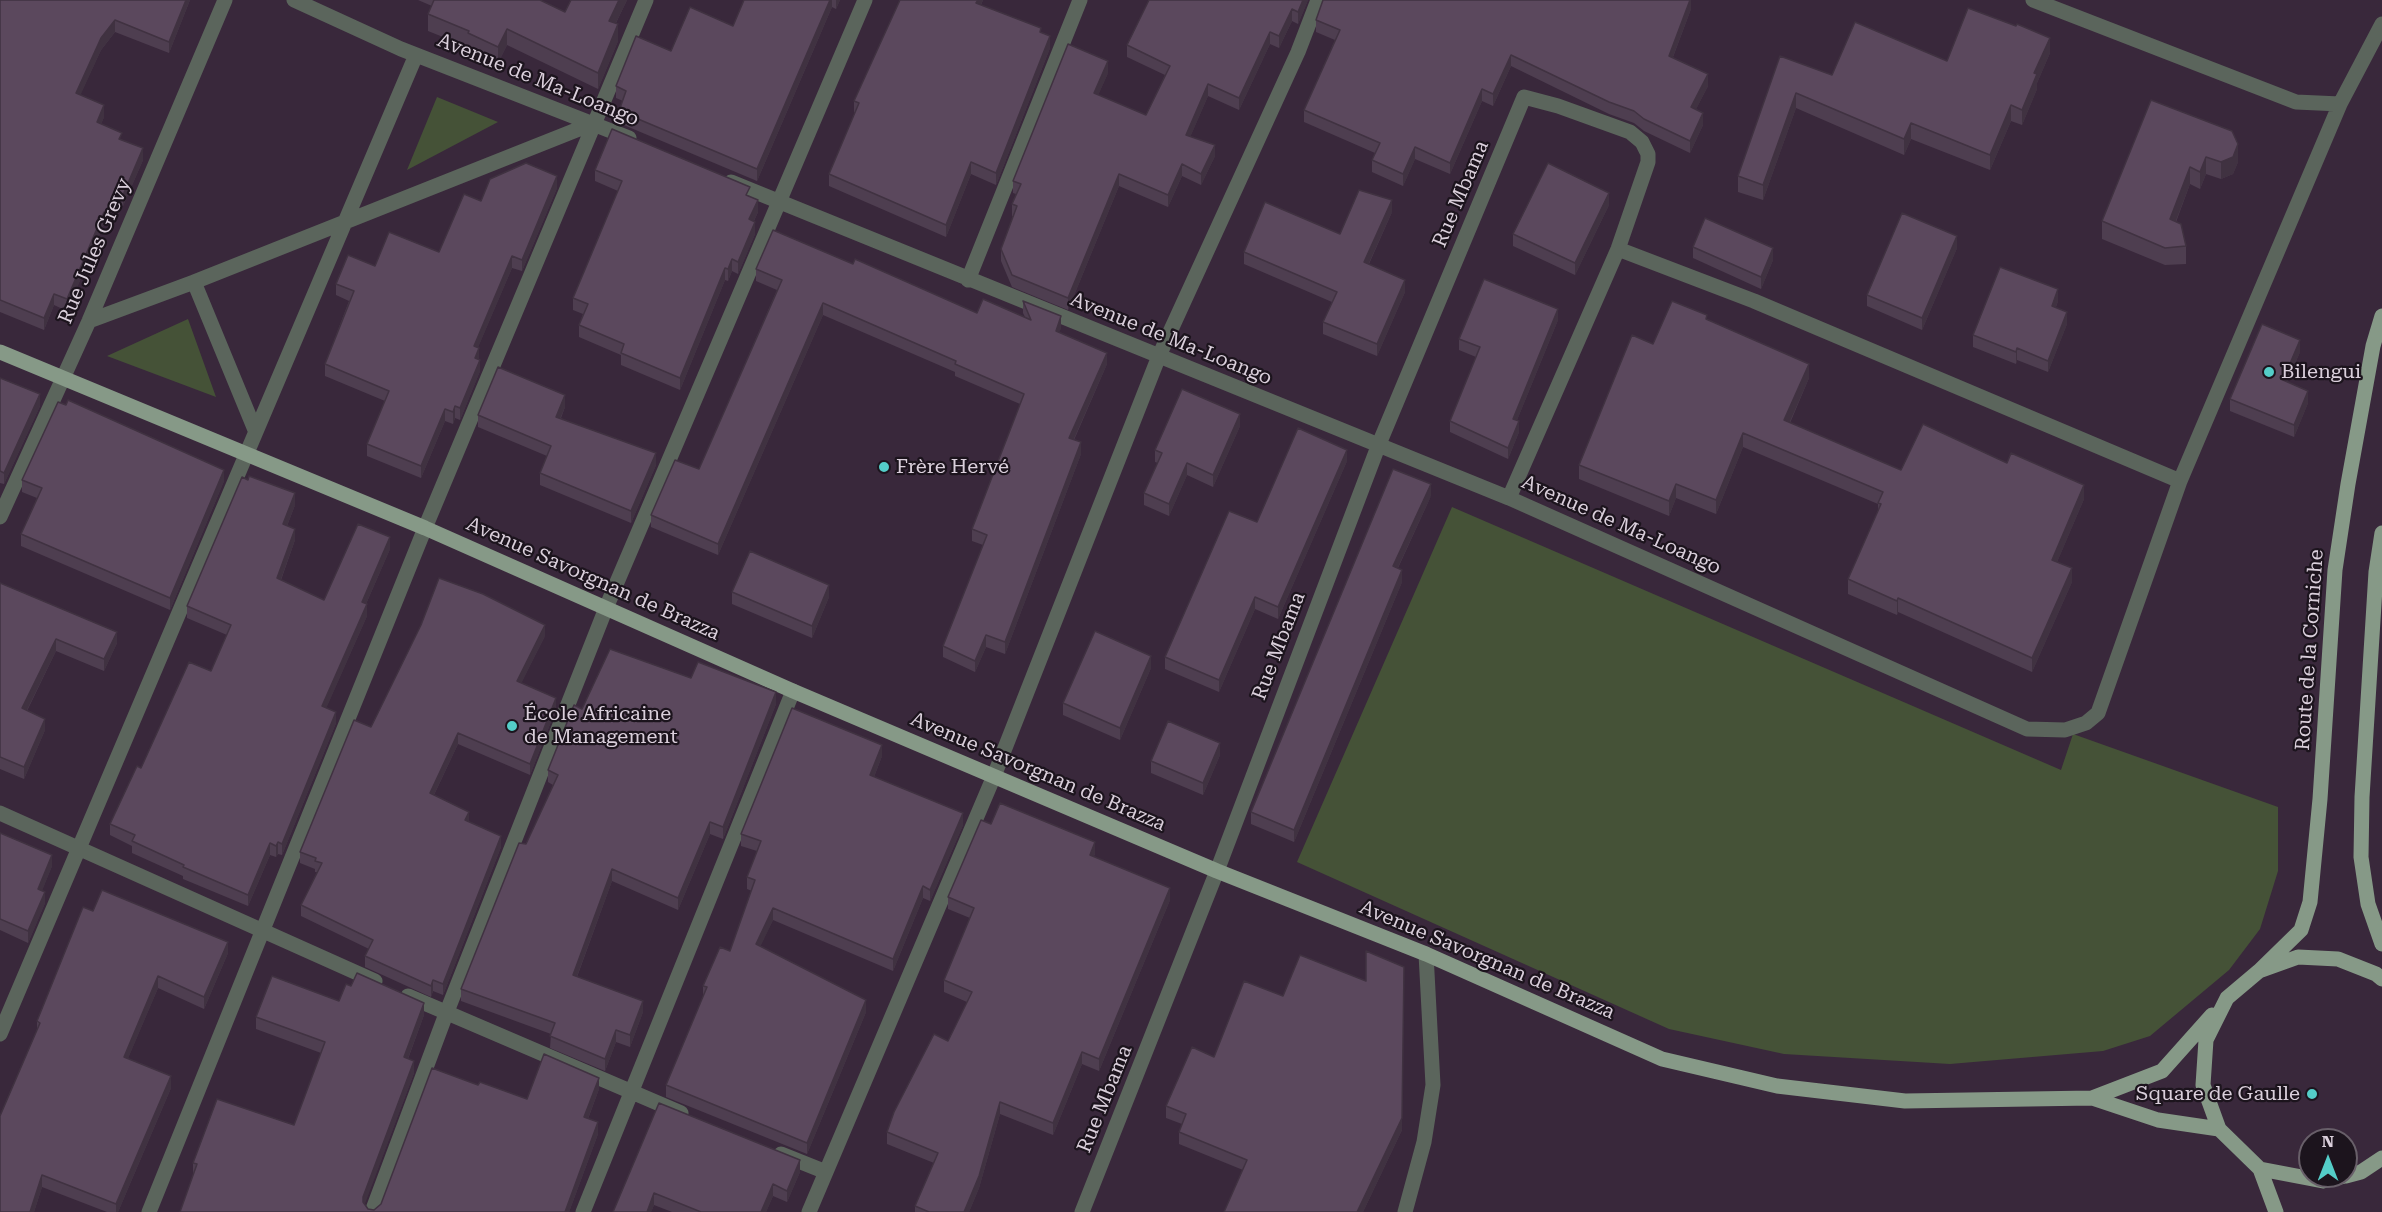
<!DOCTYPE html>
<html>
<head>
<meta charset="utf-8">
<style>
  body { margin:0 }
  #map { position:relative; width:2382px; height:1212px; overflow:hidden; background:#39283b; font-family:"Roboto Serif",serif }
  canvas { display:block }
  .north { position:absolute; left:2298px; top:1128px; width:60px; height:60px; box-sizing:border-box; background:#1c141d; border:2px solid #685f69; border-radius:50%; rotate:0deg; font-size:16px; font-weight:700; line-height:24px; text-align:center; color:#dacfdb }
  .north::after { content:''; display:block; margin:auto; width:21px; height:27px; background:#54cdc8; clip-path:polygon(50% 0,100% 100%,50% 72%,0 100%) }
</style>
</head>
<body>
<div id="map">
<canvas width="2382" height="1212"></canvas>
<div class="north">N</div>
</div>
<script>
const ctx = document.querySelector('canvas').getContext('2d');
ctx.lineJoin = 'round';
function paint(path, color) {
  ctx.fillStyle = color;
  ctx.fill(path, 'evenodd');
}
function poly(rows) {
  const path = new Path2D();
  for (const r of rows) {
    path.moveTo(r[0], r[1]);
    for (let i = 2; i < r.length; i += 2) path.lineTo(r[i], r[i + 1]);
  }
  return path;
}
function strokePath(path, color, width, dash) {
  ctx.strokeStyle = color;
  ctx.lineWidth = width;
  ctx.lineCap = dash ? 'butt' : 'round';
  ctx.setLineDash(dash || []);
  ctx.stroke(path);
}
function label(font, color, halo, rows, align = 'center') {
  ctx.font = font + ' "Roboto Serif",serif';
  ctx.lineWidth = 4.5;
  ctx.setLineDash([]);
  ctx.textBaseline = 'middle';
  ctx.strokeStyle = halo;
  ctx.fillStyle = color;
  for (const [text, x, y, turn = 0] of rows) {
    ctx.save();
    ctx.translate(x, y);
    ctx.rotate((+turn || 0) * Math.PI / 180);
    ctx.textAlign = isNaN(turn) ? turn : align;
    if (halo) ctx.strokeText(text, 0, 0);
    ctx.fillText(text, 0, 0);
    ctx.restore();
  }
}
paint(poly([
  [437,97,498,122,407,170],
  [188,319,216,397,107,356],
  [1452,507,2061,770,2073,734,2278,807,2278,871,2260,929,2229,970,2150,1036,2103,1051,1950,1064,1784,1054,1669,1029,1297,862]
]), '#455237');
strokePath(poly([
  [294,0,401,49,629,138],
  [2033,0,2296,102,2340,104],
  [731,182,1509,498,2027,729,2065,730,2086,723,2098,713,2180,481,2340,104,2382,24],
  [1618,249,1754,301,2180,481],
  [968,280,1080,0],
  [194,282,255,430],
  [89,321,194,282,594,123],
  [0,517,89,321,225,0],
  [0,813,375,981],
  [408,996,681,1113],
  [0,1034,416,55],
  [781,1154,826,1172],
  [149,1212,425,528,646,0],
  [372,1212,446,1014,606,608,865,0],
  [583,1212,793,691],
  [809,1212,994,776,1159,356,1298,52,1318,0],
  [1082,1212,1217,871,1379,444,1524,97,1558,106,1630,132,1642,142,1648,154,1648,162,1618,249,1509,498],
  [1405,1212,1424,1142,1433,1085,1426,954]
]), '#5b655c', 15);
strokePath(poly([
  [0,352,425,528,793,691,1217,871,1426,954,1662,1059,1777,1086,1905,1101,2092,1098,2158,1120,2219,1129],
  [2382,533,2376,572,2362,797,2361,857,2368,904,2382,944],
  [2259,971,2301,930,2310,902,2320,799,2335,570,2348,484,2373,346,2382,316],
  [2092,1098,2162,1071,2212,1015],
  [2260,1169,2276,1212],
  [2345,1176,2323,1181,2260,1169,2219,1129,2203,1085,2206,1040,2227,998,2259,971,2298,957,2338,959,2376,974,2382,979],
  [2346,1176,2361,1172,2382,1158]
]), '#869987', 15);
paint(poly([
  [0,0,190,0,169,53,115,32,101,50,80,95,104,117,101,124,122,140,143,160,123,206,115,203,106,225,104,224,67,311,54,305,44,330,0,312],
  [418,0,540,0,565,12,571,0,627,0,616,23,618,41,598,89,507,45,498,63,468,49,468,47,428,31,428,14,432,6],
  [744,0,840,0,836,9,832,7,757,181,619,123,619,111,623,101,616,98,616,86,671,51,733,26],
  [900,0,983,0,981,5,1041,32,1050,48,996,185,971,174,946,237,829,186,829,174,855,113,854,112,854,101],
  [1308,0,1298,24,1292,21,1279,48,1270,44,1239,110,1208,96,1190,137,1215,156,1201,185,1182,176,1168,207,1119,186,1068,310,1012,287,1001,261,1001,249,1013,217,1012,216,1012,204,1016,194,1013,193,1013,181,1108,73,1098,95,1146,115,1165,75,1127,57,1127,45],
  [1691,0,1691,9,1673,57,1708,86,1696,109,1703,125,1690,153,1644,131,1634,123,1609,114,1511,66,1493,106,1482,101,1450,174,1415,159,1403,186,1372,172,1372,160,1375,153,1304,122,1304,110,1335,40,1316,32,1316,20],
  [2050,53,2037,83,2037,89,2022,125,2011,121,1990,170,1911,139,1904,155,1796,108,1763,200,1738,192,1738,176,1780,56,1832,75,1947,61],
  [2151,100,2238,162,2233,174,2221,179,2206,174,2200,189,2190,184,2176,222,2186,246,2186,264,2165,265,2102,239,2102,221],
  [595,170,750,196,758,212,754,221,755,234,738,274,732,271,728,281,725,280,680,390,621,365,621,355,579,337,579,325,583,314,573,310,573,298,618,191,595,181],
  [557,188,522,271,512,268,478,347,480,371,460,420,455,418,453,424,445,421,421,478,367,456,367,444,385,401,325,376,325,364,349,301,336,295,336,284,375,266,439,252,481,201],
  [1609,205,1575,275,1513,246,1513,234],
  [1392,212,1369,264,1405,292,1377,356,1323,334,1323,322,1332,302,1244,264,1244,252,1340,234],
  [1693,247,1773,260,1761,289,1693,258],
  [1957,248,1922,330,1867,306,1867,295],
  [853,264,977,313,1025,317,1023,313,1023,301,1061,328,1059,332,1107,364,1074,440,1081,454,1005,654,986,647,975,672,943,657,943,646,983,545,972,541,972,529,1020,404,955,376,955,372,823,315,718,555,651,527,651,515,699,469,777,290,756,281,756,269],
  [2058,301,2056,307,2067,324,2048,372,2017,360,2016,364,1973,347,1973,335],
  [1558,320,1517,420,1519,432,1508,459,1450,432,1450,421,1476,357,1459,350,1459,339],
  [1707,320,1809,378,1790,423,1901,470,2084,499,2057,562,2072,582,2032,672,1898,612,1897,615,1848,594,1848,579,1878,511,1878,504,1743,447,1716,514,1676,498,1669,516,1579,479,1579,465,1653,344],
  [2300,352,2287,382,2308,403,2294,437,2230,411,2230,399],
  [0,378,40,406,4,484,0,483],
  [565,407,561,418,656,465,631,523,540,485,540,473,547,456,478,427,478,415],
  [1240,426,1213,487,1187,475,1169,516,1144,505,1144,493,1158,463,1155,462,1155,450],
  [1347,461,1278,619,1255,609,1219,692,1165,669,1165,657,1257,522],
  [22,480,224,481,170,610,21,546,21,534,37,498,22,492],
  [1431,496,1398,568,1402,582,1294,842,1251,824,1251,812],
  [295,505,287,526,295,540,281,580,324,600,390,549,366,604,367,616,326,708,336,723,282,855,278,854,276,857,270,855,248,906,183,879,183,876,132,853,132,846,110,835,110,824,141,768,211,671,227,635,187,618,187,606],
  [0,583,117,643,104,671,56,651,27,711,45,730,24,779,0,769],
  [732,592,829,597,812,638,732,604],
  [545,636,521,683,556,709,530,775,458,744,434,795,501,847,443,995,433,991,431,997,365,967,365,956,369,949,301,916,301,905,317,872,315,872,315,869,300,863,300,852],
  [1151,668,1120,740,1063,715,1063,703],
  [691,678,776,704,723,839,710,834,678,910,612,881,577,977,643,1012,630,1047,616,1042,605,1071,550,1048,551,1034,461,1001,461,989,553,785,548,782,548,770,582,709],
  [1220,755,1203,795,1151,773,1151,761],
  [882,756,874,777,963,825,930,901,923,898,893,971,773,920,760,946,866,1012,807,1154,666,1097,666,1085,703,997,703,986,730,951,752,891,747,889,747,877,757,851,741,846,741,834],
  [991,824,1095,854,1094,856,1170,900,1099,1071,1082,1064,1053,1135,1000,1114,979,1188,969,1212,915,1212,915,1206,934,1163,887,1144,887,1132,948,1041,967,1002,944,992,944,980,970,918,948,909,948,897],
  [0,833,52,866,42,890,45,903,28,943,0,930],
  [93,911,228,953,204,1009,158,988,128,1058,171,1088,118,1212,107,1212,42,1187,34,1212,0,1212,37,1030,37,1021],
  [339,1001,424,1015,408,1059,414,1073,364,1205,368,1209,374,1210,381,1204,478,1085,527,1099,599,1089,588,1119,598,1134,569,1212,180,1212,193,1175,193,1163,294,1125,321,1053,256,1029,256,1017],
  [1214,1057,1402,1130,1363,1212,1224,1212,1243,1170,1179,1144,1179,1132,1182,1124,1166,1118,1166,1106],
  [659,1103,800,1172,787,1202,773,1196,766,1212,672,1212,654,1205,651,1212]
]), '#4e3e50');
paint(poly([
  [186,0,190,0,169,53,169,42],
  [619,0,627,0,609,37,609,21],
  [830,0,832,0,832,7,757,181,757,169],
  [836,0,840,0,836,9],
  [978,0,983,0,976,15,976,3],
  [1303,0,1308,0,1298,24,1298,12],
  [1690,0,1691,0,1691,9,1669,67,1669,56],
  [1292,9,1292,21,1279,48,1279,36],
  [115,20,115,32,101,50,76,105,76,93,101,38],
  [618,24,618,41,598,89,598,73],
  [507,29,507,45,498,63,498,47],
  [1270,32,1270,44,1239,110,1239,98],
  [1050,36,1050,48,996,185,996,173],
  [2050,38,2050,53,2037,83,2037,89,2022,125,2022,110,2034,73],
  [1511,55,1511,66,1493,106,1493,94],
  [1108,61,1108,73,1094,105,1094,93],
  [1708,74,1708,86,1691,119,1691,107],
  [1208,84,1208,96,1186,147,1186,135],
  [1482,89,1482,101,1450,174,1450,163],
  [1796,93,1796,108,1763,200,1763,185],
  [104,105,104,117,97,134,97,122],
  [2011,105,2011,121,1990,170,1990,155],
  [1703,113,1703,125,1690,153,1690,141],
  [1911,123,1911,139,1904,155,1904,139],
  [2238,144,2238,162,2233,174,2221,179,2221,162],
  [1215,145,1215,156,1201,185,1201,174],
  [1415,147,1415,159,1403,186,1403,174],
  [143,148,143,160,123,206,123,195],
  [2206,157,2206,174,2200,189,2200,172],
  [971,162,971,174,946,237,946,225],
  [1182,164,1182,176,1168,207,1168,195],
  [2190,167,2190,184,2170,236,2170,219],
  [1119,174,1119,186,1068,310,1068,298],
  [557,176,557,188,522,271,522,260],
  [115,192,115,203,106,225,106,213],
  [1609,193,1609,205,1575,275,1575,263],
  [758,200,758,212,749,231,749,219],
  [1392,200,1392,212,1364,274,1364,262],
  [104,212,104,224,67,311,67,299],
  [755,222,755,234,738,274,738,262],
  [1957,236,1957,248,1922,330,1922,318],
  [1773,248,1773,260,1761,289,1761,277],
  [512,256,512,268,474,357,474,346],
  [732,259,732,271,728,281,728,269],
  [725,268,725,280,680,390,680,378],
  [1405,280,1405,292,1377,356,1377,344],
  [2058,289,2058,301,2052,317,2052,306],
  [54,294,54,305,44,330,44,318],
  [823,303,823,315,718,555,718,544],
  [1558,309,1558,320,1513,430,1513,419],
  [2067,312,2067,324,2048,372,2048,361],
  [1061,316,1061,328,1056,342,1056,331],
  [2300,340,2300,352,2283,392,2283,380],
  [479,348,479,360,475,358],
  [2017,348,2017,360,2016,364,2016,352],
  [1107,353,1107,364,1069,450,1069,438],
  [480,360,480,371,460,420,460,408],
  [1809,364,1809,378,1784,435,1784,420],
  [2308,391,2308,403,2294,437,2294,425],
  [40,394,40,406,4,484,4,473],
  [565,395,565,407,556,428,556,417],
  [455,406,455,418,453,424,453,412],
  [445,409,445,421,421,478,421,466],
  [1240,414,1240,426,1213,487,1213,475],
  [1519,421,1519,432,1508,459,1508,448],
  [1743,433,1743,447,1716,514,1716,500],
  [1081,442,1081,454,1005,654,1005,642],
  [1347,450,1347,461,1278,619,1278,607],
  [656,453,656,465,631,523,631,511],
  [1187,463,1187,475,1169,516,1169,504],
  [224,470,224,481,170,610,170,598],
  [1431,484,1431,496,1393,578,1393,566],
  [1676,484,1676,498,1669,516,1669,501],
  [2084,485,2084,499,2052,574,2052,560],
  [295,493,295,505,283,536,283,524],
  [295,529,295,540,277,590,277,578],
  [390,537,390,549,362,613,362,602],
  [2072,568,2072,582,2032,672,2032,658],
  [1402,570,1402,582,1294,842,1294,830],
  [829,585,829,597,812,638,812,626],
  [1255,597,1255,609,1219,692,1219,680],
  [1898,598,1898,612,1897,615,1897,601],
  [367,604,367,616,322,718,322,706],
  [545,625,545,636,517,692,517,681],
  [117,632,117,643,104,671,104,659],
  [986,635,986,647,975,672,975,661],
  [56,639,56,651,22,720,22,708],
  [1151,656,1151,668,1120,740,1120,728],
  [776,692,776,704,723,839,723,827],
  [556,698,556,709,530,775,530,764],
  [336,712,336,723,282,855,282,844],
  [45,719,45,730,24,779,24,767],
  [458,733,458,744,430,803,430,793],
  [1220,743,1220,755,1203,795,1203,783],
  [882,745,882,756,870,787,870,775],
  [469,812,469,823,465,820],
  [963,813,963,825,930,901,930,890],
  [710,822,710,834,678,910,678,898],
  [501,836,501,847,443,995,443,984],
  [278,842,278,854,276,857,276,846],
  [1095,842,1095,854,1090,866,1090,855],
  [270,843,270,855,248,906,248,895],
  [52,855,52,866,38,901,38,889],
  [612,869,612,881,573,987,573,975],
  [923,886,923,898,893,971,893,959],
  [1170,888,1170,900,1099,1071,1099,1059],
  [45,892,45,903,28,943,28,931],
  [773,908,773,920,756,956,756,944],
  [228,942,228,953,204,1009,204,997],
  [1404,967,1402,1130,1363,1212,1357,1212],
  [158,976,158,988,124,1068,124,1057],
  [433,980,433,991,431,997,431,986],
  [866,1000,866,1012,807,1154,807,1143],
  [643,1001,643,1012,630,1047,630,1035],
  [424,1003,424,1015,404,1069,404,1057],
  [616,1030,616,1042,605,1071,605,1059],
  [1082,1052,1082,1064,1053,1135,1053,1123],
  [414,1061,414,1073,363,1209,363,1197],
  [171,1076,171,1088,118,1212,116,1212,116,1204],
  [599,1078,599,1089,584,1129,584,1117],
  [1000,1102,1000,1114,979,1188,969,1212,964,1212],
  [598,1122,598,1134,569,1212,565,1212],
  [800,1160,800,1172,787,1202,787,1191],
  [42,1175,42,1187,34,1212,30,1212],
  [773,1184,773,1196,766,1212,761,1212],
  [654,1193,654,1205,651,1212,647,1212]
]), '#403241');
const building = poly([
  [0,0,186,0,169,42,115,20,101,38,76,93,104,105,97,122,122,133,119,139,143,148,123,195,115,192,106,213,104,212,67,299,54,294,44,318,0,300,0,0],
  [434,0,540,0,565,12,571,0,619,0,609,21,618,24,598,73,507,29,498,47,468,33,469,31,428,14,434,0],
  [744,0,830,0,757,169,619,111,626,91,616,86,636,36,671,51,690,7,733,26,744,0],
  [900,0,978,0,976,3,1041,28,1040,32,1050,36,996,173,971,162,946,225,829,174,859,103,854,101,900,0],
  [1149,0,1303,0,1298,12,1292,9,1279,36,1270,32,1239,98,1208,84,1186,135,1215,145,1201,174,1182,164,1168,195,1119,174,1068,298,1012,275,1001,249,1017,206,1012,204,1021,184,1013,181,1068,44,1108,61,1094,93,1146,115,1170,66,1127,45,1149,0],
  [1323,0,1690,0,1669,56,1708,74,1691,107,1703,113,1690,141,1644,119,1634,111,1609,102,1511,55,1493,94,1482,89,1450,163,1415,147,1403,174,1372,160,1380,143,1304,110,1340,30,1316,20,1323,0],
  [1968,8,2016,26,2017,24,2050,38,2034,73,2037,74,2022,110,2011,105,1990,155,1911,123,1904,139,1796,93,1763,185,1738,176,1780,56,1832,75,1855,22,1947,61,1968,8],
  [2151,100,2232,131,2238,144,2233,157,2221,162,2206,157,2200,172,2190,167,2170,219,2181,224,2186,246,2165,248,2102,221,2151,100],
  [612,129,750,187,746,195,758,200,749,219,755,222,738,262,732,259,728,269,725,268,680,378,621,353,624,344,579,325,588,304,573,298,622,181,595,170,612,129],
  [526,163,557,176,522,260,512,256,474,346,479,348,475,358,480,360,460,408,455,406,453,412,445,409,421,466,367,444,389,391,325,364,354,291,336,284,348,255,375,266,389,232,439,252,464,194,481,201,490,179,526,163],
  [1548,163,1609,193,1575,263,1513,234,1548,163],
  [1359,190,1392,200,1364,262,1405,280,1377,344,1323,322,1337,292,1244,252,1265,202,1340,234,1359,190],
  [1902,213,1957,236,1922,318,1867,295,1902,213],
  [1705,218,1773,248,1761,277,1693,247,1705,218],
  [773,230,853,264,855,259,977,313,983,299,1031,320,1023,301,1061,316,1056,331,1107,353,1069,438,1081,442,1005,642,986,635,975,661,943,646,987,535,972,529,1024,394,955,364,956,361,823,303,718,544,651,515,675,460,699,469,782,280,756,269,773,230],
  [2000,267,2058,289,2052,306,2067,312,2048,361,2017,348,2016,352,1973,335,2000,267],
  [1484,279,1558,309,1513,419,1519,421,1508,448,1450,421,1480,347,1459,339,1484,279],
  [1672,301,1707,315,1706,319,1809,364,1784,420,1901,470,1923,424,2007,463,2011,453,2084,485,2052,560,2072,568,2032,658,1898,598,1897,601,1848,579,1881,504,1878,503,1883,492,1743,433,1716,500,1676,484,1669,501,1579,465,1632,335,1653,344,1672,301],
  [2262,324,2300,340,2283,380,2308,391,2294,425,2230,399,2262,324],
  [498,367,565,395,556,417,656,453,631,511,540,473,551,446,478,415,498,367],
  [0,378,40,394,4,473,0,471,0,378],
  [1182,389,1240,414,1213,475,1187,463,1169,504,1144,493,1162,453,1155,450,1182,389],
  [68,400,224,470,170,598,21,534,42,488,22,480,58,402,66,405,68,400],
  [1298,428,1347,450,1278,607,1255,597,1219,680,1165,657,1229,511,1257,522,1298,428],
  [1393,469,1431,484,1393,566,1402,570,1294,830,1251,812,1393,469],
  [249,476,295,493,283,524,295,529,277,578,324,600,358,524,390,537,362,602,367,604,322,706,336,712,282,844,278,842,276,846,270,843,248,895,183,867,184,865,132,841,135,835,110,824,137,766,141,768,189,662,211,671,231,625,187,606,242,477,248,480,249,476],
  [750,551,829,585,812,626,732,592,750,551],
  [439,578,483,594,545,625,517,681,556,698,530,764,458,733,430,793,469,812,465,820,501,836,443,984,433,980,431,986,365,956,373,940,301,905,322,863,315,861,316,858,300,852,354,720,371,727,421,625,439,578],
  [0,583,117,632,104,659,56,639,22,708,45,719,24,767,0,757,0,583],
  [1095,631,1151,656,1120,728,1063,703,1095,631],
  [610,649,691,678,698,662,776,692,723,827,710,822,678,898,612,869,573,975,643,1001,630,1035,616,1030,605,1059,550,1036,555,1023,461,989,519,843,526,844,558,775,548,770,574,705,582,709,610,649],
  [792,708,882,745,870,775,963,813,930,890,923,886,893,959,773,908,756,944,866,1000,807,1143,666,1085,707,987,703,986,720,947,730,951,755,880,747,877,761,841,741,834,792,708],
  [1168,721,1220,743,1203,783,1151,761,1168,721],
  [1000,803,1095,842,1090,855,1170,888,1099,1059,1082,1052,1053,1123,1000,1102,979,1176,964,1212,929,1212,915,1206,938,1153,887,1132,894,1112,934,1034,948,1041,972,992,944,980,974,908,948,897,981,820,991,824,1000,803],
  [0,833,52,855,38,889,45,892,28,931,0,919,0,833],
  [102,890,228,942,204,997,158,976,124,1057,171,1076,116,1204,42,1175,30,1212,0,1212,0,1116,40,1023,37,1021,83,907,93,911,102,890],
  [1366,951,1404,967,1402,1118,1357,1212,1224,1212,1247,1160,1179,1132,1186,1114,1166,1106,1192,1047,1214,1057,1244,981,1283,996,1300,955,1366,981,1366,951],
  [357,973,424,1003,404,1057,414,1061,363,1197,363,1202,368,1209,374,1210,381,1204,432,1068,478,1085,480,1082,527,1099,544,1054,599,1078,584,1117,598,1122,565,1212,180,1212,197,1164,193,1163,217,1099,294,1125,325,1042,256,1017,272,976,339,1001,346,984,351,986,357,973],
  [659,1103,800,1160,787,1191,773,1184,761,1212,701,1212,654,1193,647,1212,613,1212,659,1103]
]);
paint(building, '#5b485d');
strokePath(building, '#403241', 1.5);
for (const [x, y, r, color] of [
  [2269,372,6,"#54cdc8"],
  [884,467,6,"#54cdc8"],
  [512,726,6,"#54cdc8"],
  [2312,1094,6,"#54cdc8"]
]) {
  const dot = new Path2D();
  dot.arc(x, y, r, 0, 2 * Math.PI);
  ctx.fillStyle = color;
  ctx.fill(dot);
  strokePath(dot, '#1c141d', 2);
}
label('20px', '#dacfdb', '#1c141d', [
  ["Avenue de Ma-Loango",538,80,22],
  ["Rue Mbama",1461,194,-67],
  ["Rue Jules Grevy",95,251,-67],
  ["Avenue de Ma-Loango",1171,339,22],
  ["Avenue de Ma-Loango",1621,525,24],
  ["Avenue Savorgnan de Brazza",593,579,24],
  ["Rue Mbama",1279,646,-69],
  ["Route de la Corniche",2310,650,-86],
  ["Avenue Savorgnan de Brazza",1038,772,23],
  ["Avenue Savorgnan de Brazza",1487,960,23],
  ["Rue Mbama",1105,1099,-68]
]);
label('20px', '#dacfdb', '#1c141d', [
  ["Bilengui",2281,372],
  ["Frère Hervé",896,467],
  ["École Africaine",524,714],
  ["de Management",524,737],
  ["Square de Gaulle",2300,1094,"right"]
], 'left');
</script>
</body>
</html>
